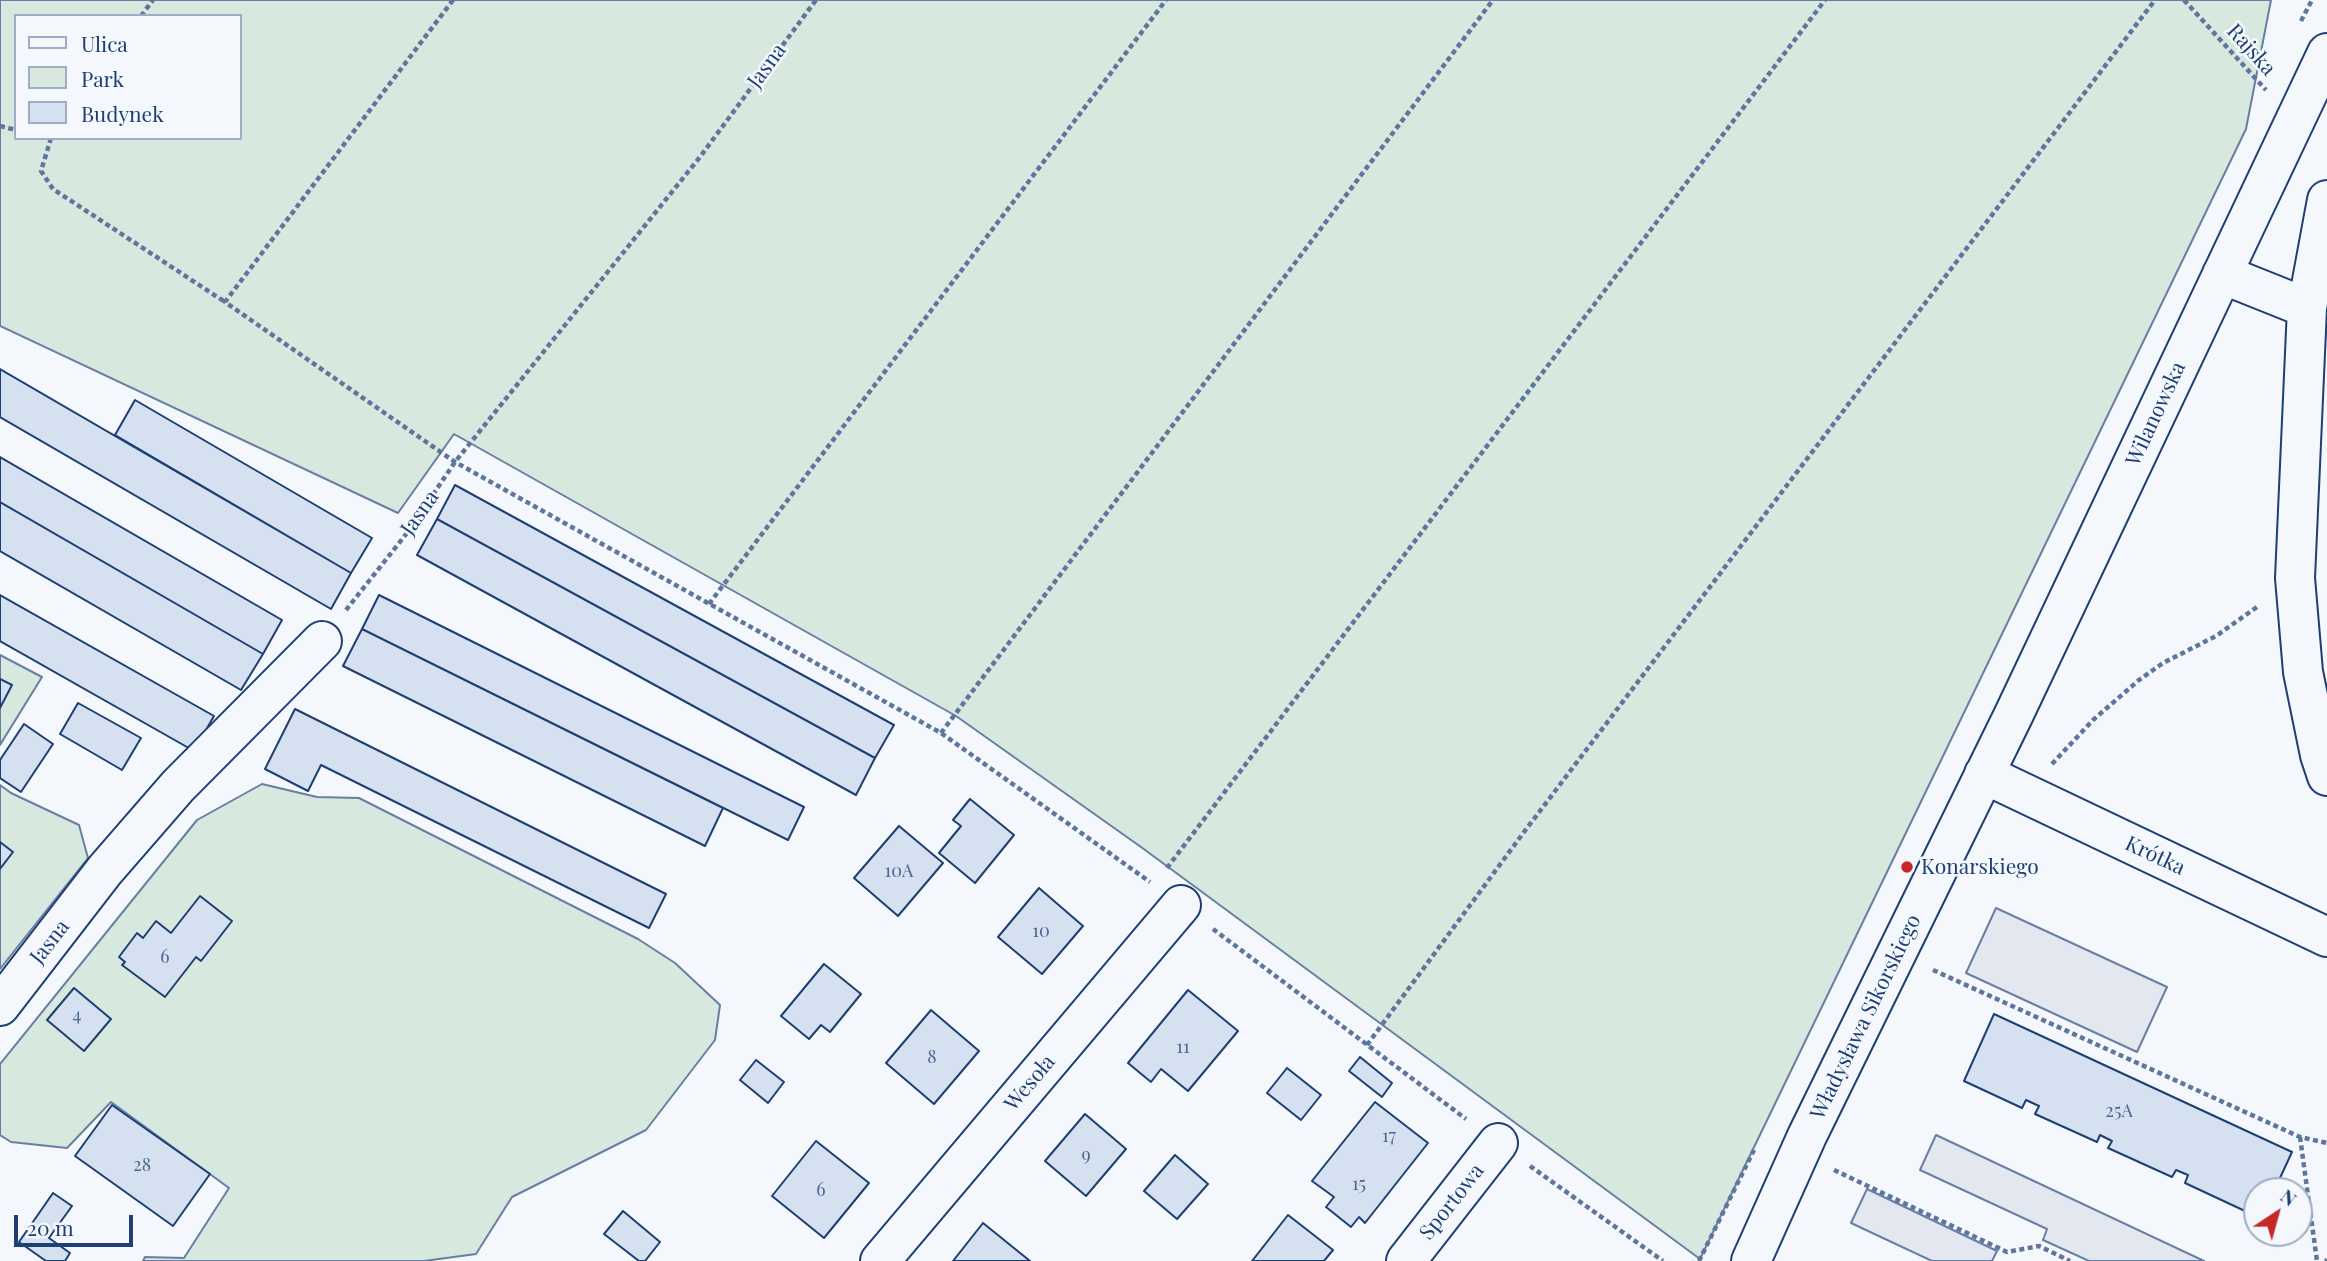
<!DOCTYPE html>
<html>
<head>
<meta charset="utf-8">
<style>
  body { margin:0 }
  #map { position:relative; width:2327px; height:1261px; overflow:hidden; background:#f4f7fb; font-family:"Playfair Display",serif }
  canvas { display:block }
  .legend { position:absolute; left:14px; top:14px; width:228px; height:126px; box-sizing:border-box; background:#f4f7fb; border:2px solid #9eadc5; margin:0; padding:9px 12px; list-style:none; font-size:21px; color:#1d3f73 }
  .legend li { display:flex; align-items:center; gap:14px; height:35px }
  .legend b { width:35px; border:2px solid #9eadc5 }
  .north { position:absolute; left:2243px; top:1177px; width:70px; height:70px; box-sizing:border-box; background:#f4f7fb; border:2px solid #9eadc5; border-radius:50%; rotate:36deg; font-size:19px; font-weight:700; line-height:28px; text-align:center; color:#1d3f73 }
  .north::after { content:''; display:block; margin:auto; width:24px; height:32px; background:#c62828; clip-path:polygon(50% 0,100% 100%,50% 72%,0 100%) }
  .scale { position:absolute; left:14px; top:1215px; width:119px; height:32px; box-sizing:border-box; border:4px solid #1d3f73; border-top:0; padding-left:9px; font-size:21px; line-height:24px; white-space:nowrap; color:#1d3f73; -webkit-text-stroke:5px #f4f7fb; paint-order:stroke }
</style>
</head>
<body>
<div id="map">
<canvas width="2327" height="1261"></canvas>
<ul class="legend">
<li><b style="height:9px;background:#f4f7fb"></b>Ulica</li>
<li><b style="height:19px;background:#d7e8df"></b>Park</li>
<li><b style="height:19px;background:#d5e0f0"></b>Budynek</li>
</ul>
<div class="north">N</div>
<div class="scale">20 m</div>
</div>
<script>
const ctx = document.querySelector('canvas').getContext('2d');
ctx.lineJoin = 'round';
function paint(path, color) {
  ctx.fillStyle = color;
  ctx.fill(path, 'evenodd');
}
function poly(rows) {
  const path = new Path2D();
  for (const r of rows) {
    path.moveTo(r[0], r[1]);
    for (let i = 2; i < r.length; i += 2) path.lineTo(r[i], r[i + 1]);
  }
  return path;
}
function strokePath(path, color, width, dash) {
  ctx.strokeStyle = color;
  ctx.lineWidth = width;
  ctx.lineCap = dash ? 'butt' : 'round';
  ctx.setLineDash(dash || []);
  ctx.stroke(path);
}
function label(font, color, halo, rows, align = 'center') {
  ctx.font = font + ' "Playfair Display",serif';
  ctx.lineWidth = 5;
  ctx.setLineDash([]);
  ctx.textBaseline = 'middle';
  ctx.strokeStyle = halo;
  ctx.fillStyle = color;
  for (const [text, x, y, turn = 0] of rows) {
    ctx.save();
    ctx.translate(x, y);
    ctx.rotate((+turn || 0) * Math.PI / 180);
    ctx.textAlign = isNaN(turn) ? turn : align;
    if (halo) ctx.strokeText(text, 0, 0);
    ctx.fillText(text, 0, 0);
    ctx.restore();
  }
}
const green = poly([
  [0,0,2271,0,2246,129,1700,1259,1141,847,956,716,454,434,398,513,0,326,0,0],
  [16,16,240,16,240,138,16,138,16,16],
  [0,655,42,677,0,745,0,655],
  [262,784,317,797,359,798,638,939,675,963,720,1005,715,1040,646,1130,512,1197,476,1254,424,1261,143,1261,145,1257,184,1258,229,1188,111,1102,67,1148,11,1142,0,1135,0,1064,197,820,262,784],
  [0,785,11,793,79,825,88,858,0,969,0,785]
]);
paint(green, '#d7e8df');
strokePath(green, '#687fa3', 2);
const parking = poly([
  [1996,908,2167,987,2137,1052,1966,973,1996,908],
  [1936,1135,2204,1261,2089,1261,2043,1240,2047,1229,1920,1170,1936,1135],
  [1867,1189,1997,1251,1992,1261,1932,1261,1851,1223,1867,1189]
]);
paint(parking, '#e3e8f0');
strokePath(parking, '#687fa3', 2);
const building = poly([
  [0,369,351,573,331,609,0,417,0,369],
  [135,400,372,538,351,573,115,435,135,400],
  [0,457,282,620,263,654,0,502,0,457],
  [455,485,894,725,875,758,437,519,455,485],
  [0,502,263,654,241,690,0,551,0,502],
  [437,519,875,758,856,795,417,555,437,519],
  [0,595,214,716,194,751,0,641,0,595],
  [379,595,804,807,788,840,362,629,379,595],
  [362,629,723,808,705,846,343,666,362,629],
  [0,679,12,685,0,708,0,679],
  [78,703,141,738,122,770,60,734,78,703],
  [295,709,666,894,649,928,321,765,308,791,265,769,295,709],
  [24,724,53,744,21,792,0,778,0,760,24,724],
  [970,799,1014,835,975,883,939,853,961,826,953,820,970,799],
  [899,826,943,863,898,916,854,878,899,826],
  [0,842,13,852,0,869,0,842],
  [1039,888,1083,926,1042,974,998,937,1039,888],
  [200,896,232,921,201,961,196,957,165,997,122,965,125,962,119,957,137,933,143,938,156,921,171,933,200,896],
  [824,964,861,994,830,1032,821,1025,809,1039,781,1016,824,964],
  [74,988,111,1019,84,1051,47,1020,74,988],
  [1188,990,1238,1031,1188,1091,1161,1069,1151,1082,1128,1063,1188,990],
  [931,1010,979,1051,934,1104,886,1063,931,1010],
  [1994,1014,2292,1152,2274,1191,2257,1191,2257,1208,2248,1203,2245,1211,2185,1183,2188,1175,2176,1170,2172,1177,2108,1148,2112,1141,2100,1135,2097,1142,2035,1114,2039,1106,2026,1100,2022,1108,1964,1081,1994,1014],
  [1360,1057,1392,1083,1382,1097,1349,1071,1360,1057],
  [756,1060,784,1082,768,1103,740,1080,756,1060],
  [1287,1068,1321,1095,1301,1120,1267,1093,1287,1068],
  [1375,1102,1428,1143,1365,1223,1359,1217,1351,1227,1326,1207,1334,1197,1312,1181,1375,1102],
  [112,1105,210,1174,173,1226,75,1156,112,1105],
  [1085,1114,1126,1149,1086,1196,1045,1161,1085,1114],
  [816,1141,869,1183,824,1238,772,1196,816,1141],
  [1175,1155,1208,1184,1177,1219,1144,1191,1175,1155],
  [53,1193,72,1206,49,1238,70,1253,65,1261,46,1261,19,1242,53,1193],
  [623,1211,660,1242,645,1261,639,1261,604,1234,623,1211],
  [1288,1215,1333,1250,1324,1261,1252,1261,1288,1215],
  [983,1223,1030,1261,953,1261,983,1223]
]);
paint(building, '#d5e0f0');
strokePath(building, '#1d3f73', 2);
const minor = poly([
  [2222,274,2307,308,2295,578,2303,672,2320,755,2327,776],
  [2307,308,2327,200],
  [1984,774,2327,937],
  [0,1006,105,870,178,786,322,641],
  [880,1261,1181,905],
  [1406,1261,1498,1143],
  [1751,1261,1807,1136,2014,714,2327,53]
]);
strokePath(minor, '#1d3f73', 42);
strokePath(poly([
  [453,0,225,302,455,462,941,733,1150,882],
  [2184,0,2266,90],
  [141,16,153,0],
  [2301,21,2312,0],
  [0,126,16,130],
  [51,138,41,171,53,189,225,302],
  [709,604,1166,0],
  [346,610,407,533,455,462,700,157,816,0],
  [941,733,1493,0],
  [2052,764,2093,720,2139,680,2163,663,2216,636,2257,607],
  [1167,868,1825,0],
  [1213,929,1466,1119],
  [1933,970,2300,1137,2327,1143],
  [1367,1045,1524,832,2155,0],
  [2300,1137,2317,1261],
  [1530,1166,1663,1261],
  [1834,1170,2007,1252,2039,1246,2070,1261],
  [1699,1261,1754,1150],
  [2325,1261,2327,1260]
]), '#5e769c', 4.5, [5, 3.5]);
strokePath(minor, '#f4f7fb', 38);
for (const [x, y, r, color] of [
  [1907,867,7,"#c62828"]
]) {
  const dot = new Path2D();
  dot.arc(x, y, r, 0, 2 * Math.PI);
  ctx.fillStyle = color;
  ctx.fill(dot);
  strokePath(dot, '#f4f7fb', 2.5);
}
label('18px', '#4b6792', null, [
  ["10A",899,871],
  ["10",1041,931],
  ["6",165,957],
  ["4",77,1015],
  ["11",1183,1047],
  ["8",932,1057],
  ["25A",2119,1111],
  ["17",1389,1136],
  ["9",1086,1155],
  ["28",142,1165],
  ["15",1359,1184],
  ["6",821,1190]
]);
label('21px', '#1d3f73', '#f4f7fb', [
  ["Rajska",2251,50,48],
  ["Jasna",767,66,-54],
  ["Wilanowska",2156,414,-65],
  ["Jasna",420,513,-55],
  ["Krótka",2155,856,25],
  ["Jasna",50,942,-52],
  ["Władysława Sikorskiego",1866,1017,-64],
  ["Wesoła",1030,1083,-50],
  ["Sportowa",1452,1202,-52]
]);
label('21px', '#1d3f73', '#f4f7fb', [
  ["Konarskiego",1921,867]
], 'left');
</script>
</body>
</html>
